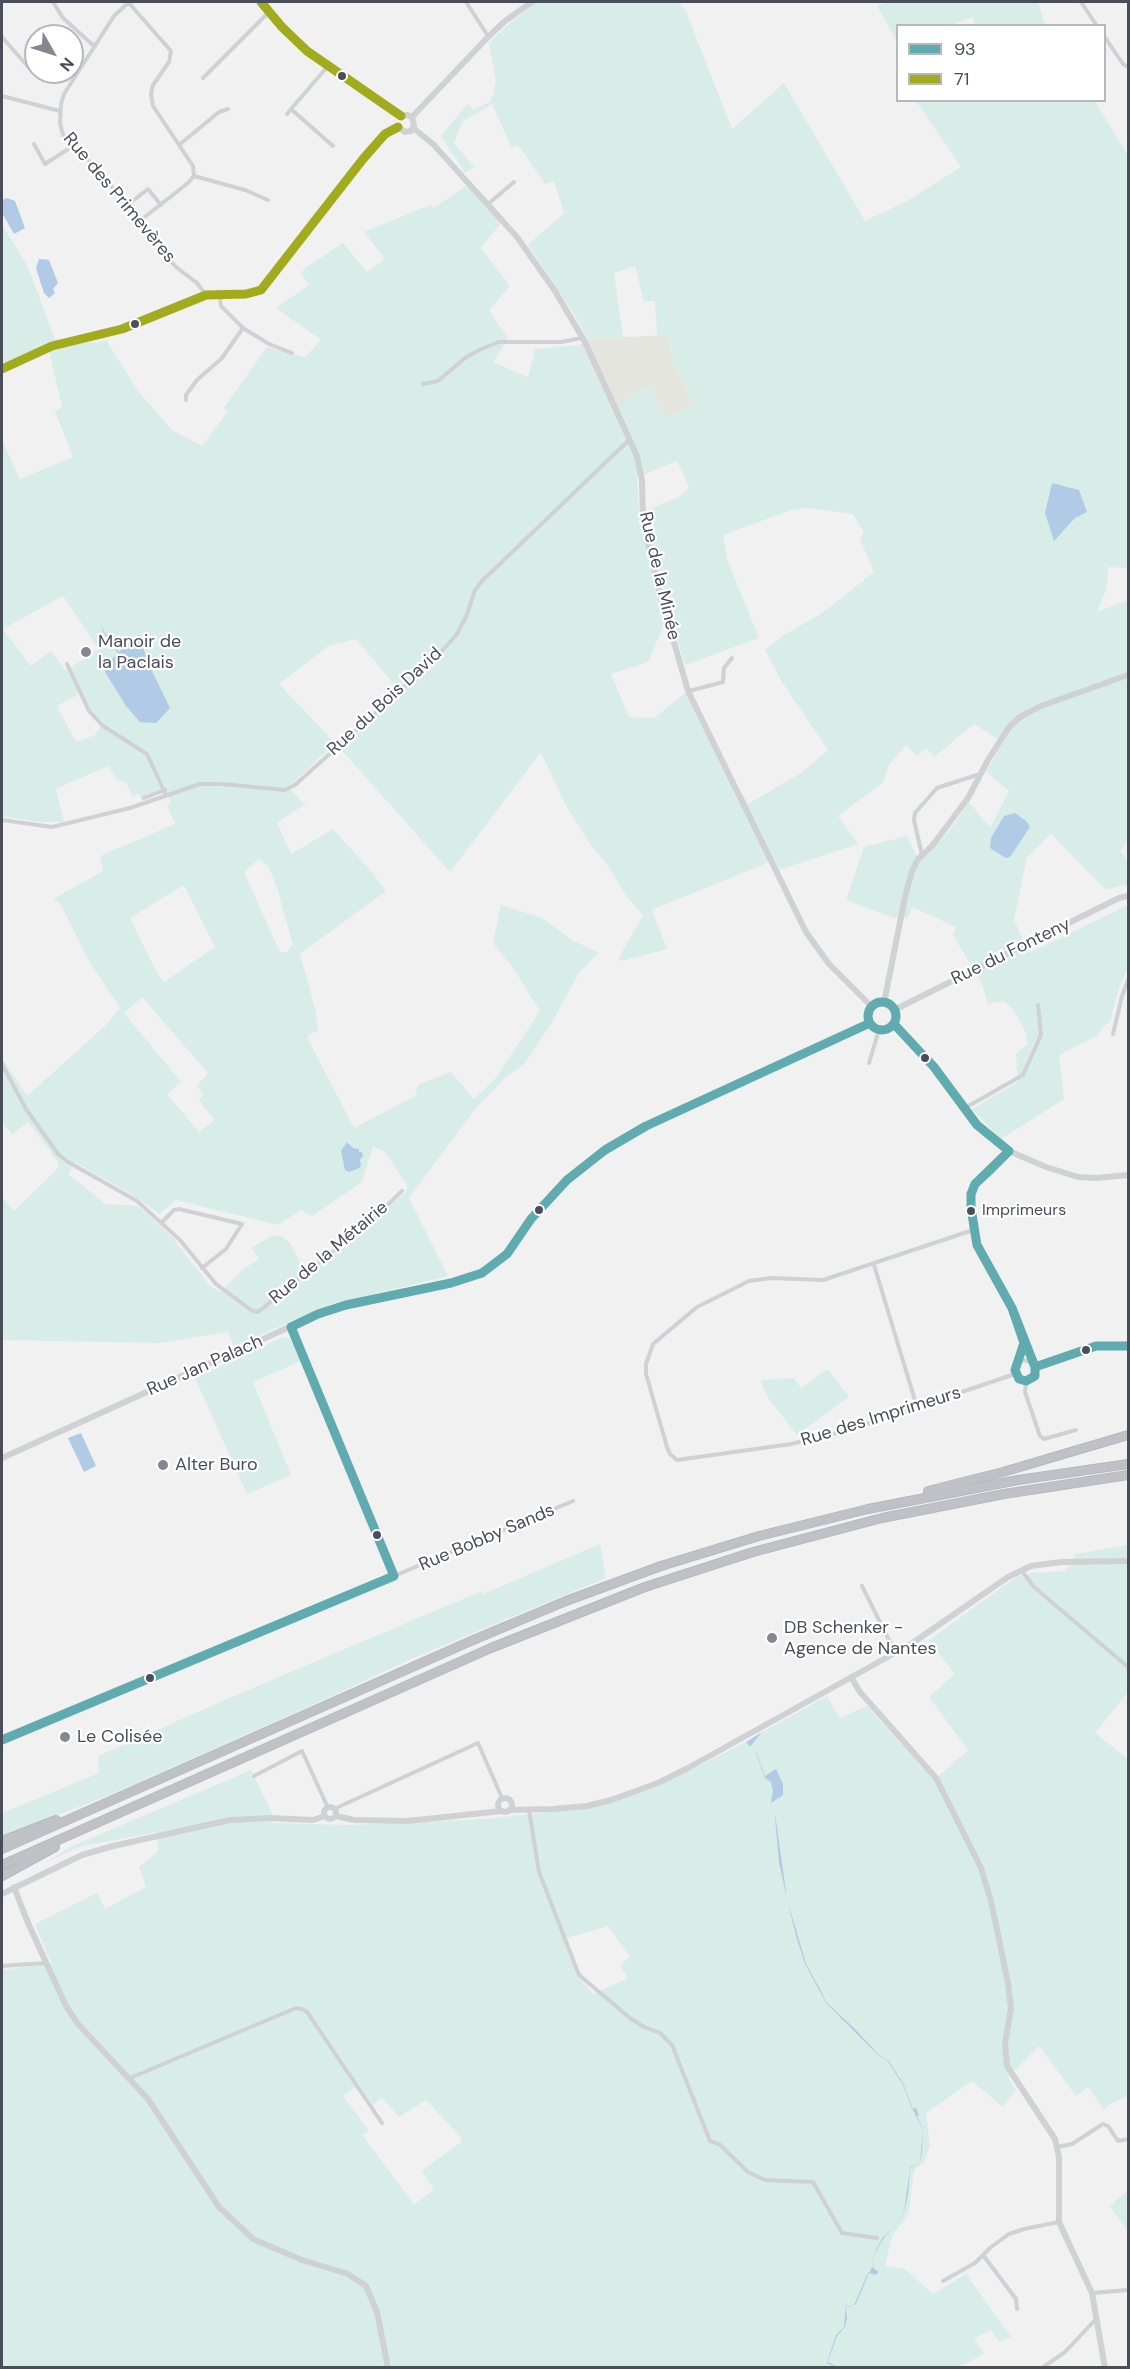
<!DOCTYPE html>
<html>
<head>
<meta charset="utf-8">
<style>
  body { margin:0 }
  #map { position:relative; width:1130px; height:2369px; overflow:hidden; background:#f1f1f1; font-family:"DM Sans",sans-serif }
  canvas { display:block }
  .frame { position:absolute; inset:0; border:3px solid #4a4e5b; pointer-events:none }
  .legend { position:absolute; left:896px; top:24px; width:210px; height:78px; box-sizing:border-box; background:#fff; border:2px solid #b7b8bd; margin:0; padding:8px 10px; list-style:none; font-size:18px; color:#4a4e5b }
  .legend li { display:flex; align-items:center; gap:12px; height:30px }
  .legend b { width:30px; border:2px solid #b7b8bd }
  .north { position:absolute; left:24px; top:24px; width:60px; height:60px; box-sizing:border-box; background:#fff; border:2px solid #b7b8bd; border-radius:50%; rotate:129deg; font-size:16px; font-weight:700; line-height:24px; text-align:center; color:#4a4e5b }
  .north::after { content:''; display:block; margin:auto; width:21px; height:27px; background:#848790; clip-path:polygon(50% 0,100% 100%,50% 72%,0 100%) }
</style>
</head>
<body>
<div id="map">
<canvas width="1130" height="2369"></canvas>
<div class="frame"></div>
<ul class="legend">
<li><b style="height:8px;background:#60abaf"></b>93</li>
<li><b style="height:8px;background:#a2ab1b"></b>71</li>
</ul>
<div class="north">N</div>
</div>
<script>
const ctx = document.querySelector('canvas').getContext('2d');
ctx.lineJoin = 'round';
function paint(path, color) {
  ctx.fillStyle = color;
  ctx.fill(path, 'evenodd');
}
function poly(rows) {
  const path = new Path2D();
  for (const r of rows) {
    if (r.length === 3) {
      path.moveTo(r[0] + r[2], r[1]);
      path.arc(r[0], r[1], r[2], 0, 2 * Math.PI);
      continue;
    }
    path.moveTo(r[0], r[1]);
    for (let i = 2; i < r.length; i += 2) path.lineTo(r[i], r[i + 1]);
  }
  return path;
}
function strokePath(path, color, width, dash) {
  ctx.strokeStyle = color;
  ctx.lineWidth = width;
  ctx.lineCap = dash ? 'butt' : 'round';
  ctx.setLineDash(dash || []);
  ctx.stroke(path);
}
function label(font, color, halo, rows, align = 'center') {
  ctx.font = font + ' "DM Sans",sans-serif';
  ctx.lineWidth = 4.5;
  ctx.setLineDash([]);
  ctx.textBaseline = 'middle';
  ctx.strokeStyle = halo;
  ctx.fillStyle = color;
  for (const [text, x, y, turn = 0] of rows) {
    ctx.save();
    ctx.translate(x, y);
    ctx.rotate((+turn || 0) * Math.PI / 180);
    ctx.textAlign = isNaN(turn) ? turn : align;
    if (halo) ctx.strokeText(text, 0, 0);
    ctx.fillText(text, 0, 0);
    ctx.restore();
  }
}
paint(poly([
  [667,335,673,361,694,405,665,418,621,405,614,410,580,345,588,339]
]), '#e5e5df');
paint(poly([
  [530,2,678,2,685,9,732,129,784,83,865,221,907,201,961,167,916,101,1095,101,1128,156,1128,568,1108,567,1107,588,1097,612,1128,600,1128,839,1120,851,1128,860,1128,885,1118,886,1106,890,1051,834,1027,857,1014,920,1029,953,1128,905,1128,967,1119,988,1110,1021,1102,1028,1098,1035,1059,1055,1064,1099,1001,1139,972,1109,1018,1082,1016,1054,1028,1044,1026,1033,1016,1014,1010,1006,1003,1001,988,1004,982,984,953,935,956,927,912,907,908,918,894,918,846,900,864,847,907,836,917,857,929,854,952,827,969,802,990,828,1009,791,986,772,1003,742,974,724,934,757,926,748,917,756,906,745,889,765,883,782,838,816,858,844,779,870,774,860,652,910,667,949,622,961,618,959,643,915,627,897,608,866,588,841,565,804,541,752,450,872,339,747,401,693,356,639,328,646,279,684,335,743,292,784,291,791,305,804,277,823,291,854,333,829,371,871,386,891,300,954,316,1012,318,1030,307,1037,354,1128,415,1096,418,1085,451,1072,474,1099,495,1079,540,1011,515,971,493,943,501,905,542,918,573,941,599,952,579,973,551,1024,523,1066,508,1075,477,1107,409,1198,448,1276,332,1304,234,1346,228,1332,159,1343,2,1340,2,1197,14,1211,58,1168,58,1162,28,1122,12,1135,2,1121,2,1058,27,1096,107,1024,120,1008,87,958,60,903,53,899,103,871,100,856,175,824,167,805,171,803,166,791,142,801,139,794,132,796,126,783,118,780,108,766,56,789,64,822,38,822,2,816,2,440,20,479,73,457,55,411,62,407,49,351,2,368,2,225,27,265,55,339,96,343,106,340,138,391,172,430,202,446,228,411,224,408,267,347,305,357,321,340,276,308,309,285,301,274,304,269,343,243,367,272,385,259,364,232,430,205,434,208,467,185,501,223,481,248,510,286,489,310,508,339,493,362,528,377,535,349,580,345,614,410,634,393,649,385,665,418,694,405,673,361,667,335,657,335,655,301,644,301,635,266,614,273,623,337,588,339,572,311,528,245,564,213,554,181,545,184,518,145,512,148,492,104,462,122,454,143,474,167,465,173,441,136,467,104,474,110,491,101,496,81,489,43,511,22,532,6],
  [677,461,689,487,679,497,639,513,637,477],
  [808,508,853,514,864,533,860,539,874,572,824,612,784,635,765,650,782,682,828,750,801,773,748,804,726,766,692,695,684,694,654,718,629,717,611,674,648,662,664,625,672,623,685,665,759,638,727,559,723,535,791,510],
  [63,596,99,649,66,671,51,651,31,666,3,629],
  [81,693,92,713,102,724,95,735,76,742,57,706],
  [259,859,269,867,278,891,293,945,287,952,280,952,244,872],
  [184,885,215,947,164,982,157,973,130,918],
  [142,997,208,1073,197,1086,203,1094,199,1100,214,1120,199,1132,167,1094,181,1082,124,1013],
  [373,1146,385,1152,408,1187,404,1194,307,1277,291,1244,283,1237,273,1235,251,1248,259,1259,242,1270,220,1292,210,1286,173,1238,138,1206,106,1204,68,1174,75,1162,134,1196,160,1214,176,1200,278,1225,301,1210,312,1216,362,1182],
  [886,2,1038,2,1045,25,975,25,973,17,951,25,898,26,897,42,877,6],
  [287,1337,293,1342,301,1361,253,1382,291,1475,247,1494,195,1378,281,1338],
  [828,1369,849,1397,797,1435,768,1398,760,1380,794,1378,801,1388],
  [600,1544,606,1578,413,1658,319,1702,112,1794,2,1837,2,1813,99,1773,98,1756,234,1696,482,1591,483,1594],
  [1128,1545,1128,1692,1095,1733,1128,1759,1128,2096,1110,2104,1104,2110,1088,2087,1076,2096,1039,2046,1008,2077,1016,2090,1003,2107,972,2081,926,2113,930,2145,924,2163,914,2170,908,2215,892,2236,885,2266,905,2269,933,2294,966,2274,1011,2337,999,2342,991,2330,974,2338,984,2354,959,2367,2,2367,2,1970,51,1963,35,1924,97,1893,105,1909,146,1887,139,1867,158,1851,157,1832,79,1847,45,1863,70,1847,251,1770,272,1813,273,1823,349,1825,486,1819,558,1811,621,1799,669,1781,746,1742,750,1747,762,1732,827,1696,840,1718,867,1706,934,1780,968,1750,929,1697,955,1674,928,1641,1016,1577,1030,1573,1066,1571,1076,1554],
  [608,1926,630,1956,620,1966,628,1978,593,1994,577,1976,564,1939],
  [359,2085,373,2105,382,2098,399,2117,426,2100,461,2137,461,2142,422,2171,434,2190,414,2204,362,2135,369,2131,343,2096],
  [1128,2190,1128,2232,1110,2206]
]), '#d8ede7');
paint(poly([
  [7,198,15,201,25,228,14,234,2,213,2,200],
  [39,259,49,260,58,283,53,289,55,293,49,298,44,293,36,268],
  [1052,483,1079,490,1087,512,1075,518,1054,541,1045,513],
  [99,620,104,632,109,637,119,652,135,637,139,635,143,638,142,645,150,667,170,708,156,723,140,722,126,706,105,672,105,666,118,653,103,632],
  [1015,813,1026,821,1030,827,1010,857,1006,858,990,848,991,838,1004,816],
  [347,1142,353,1148,359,1149,359,1152,362,1152,363,1156,360,1160,361,1166,359,1168,349,1172,345,1170,341,1151],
  [81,1433,96,1466,84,1472,68,1438],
  [762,1732,750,1747,757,1754,765,1776,776,1769,783,1784,783,1795,771,1803,776,1820,787,1899,806,1964,821,1991,826,2002,855,2029,879,2055,888,2060,903,2083,913,2109,916,2108,919,2115,917,2116,923,2129,922,2153,920,2162,910,2169,908,2195,904,2212,897,2225,885,2236,879,2246,875,2253,872,2267,879,2272,875,2275,870,2273,868,2275,856,2304,850,2307,846,2306,847,2318,845,2327,837,2336,829,2359,828,2362,835,2366,834,2367,827,2363,836,2335,844,2327,846,2305,851,2307,855,2303,867,2275,871,2270,875,2252,883,2237,897,2225,904,2211,910,2168,920,2162,923,2130,911,2106,903,2085,887,2060,878,2055,826,2003,805,1964,796,1936,789,1907,779,1863,775,1818,771,1802,773,1791,771,1782,765,1778,756,1753,750,1747,746,1742]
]), '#b1cbe6');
const highway = poly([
  [928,1491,1003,1472,1128,1435],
  [2,1841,56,1820],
  [2,1849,471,1641,566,1601,661,1566,759,1536,868,1509,1018,1480,1128,1464],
  [2,1865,491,1648,645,1587,753,1552,882,1518,1004,1494,1128,1475],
  [2,1876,55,1847]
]);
strokePath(highway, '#b6b8bf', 10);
strokePath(poly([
  [53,2,63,18,95,47],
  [128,2,171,51,169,62,153,85,151,94,153,106,193,166,194,176,188,183,137,223],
  [129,2,114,16,64,94,61,104,60,123,63,135,104,176,148,236,176,267,197,283,206,295],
  [466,2,488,36],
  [1081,2,1097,26],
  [1104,36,1123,64,1128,67],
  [2,37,30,69],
  [328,66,291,109,333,146],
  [203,78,269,12],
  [2,96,60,111],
  [287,114,291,109],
  [34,144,45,164,73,146],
  [179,145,219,112,228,109],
  [194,176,245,190,268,200],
  [488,204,514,182],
  [125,207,148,189,161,205],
  [219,294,221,306,243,328,269,344,292,353],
  [423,384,438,381,465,358,481,349,499,342,561,342,582,338],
  [186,400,186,395,197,380,222,358,243,328],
  [67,664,89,711,103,726,147,754,166,795],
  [689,691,723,682,724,668,732,658],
  [144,798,165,790],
  [2,820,52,827,130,808,200,784,222,784,285,790,295,785,433,661,457,634,466,617,475,590,482,581,630,439],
  [922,855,914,820,915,813,937,788,980,774],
  [1113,1034,1122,996,1128,980],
  [869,1063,879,1030],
  [2,1064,26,1109,58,1154,68,1162,137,1201,180,1240,216,1284,251,1310,257,1312,262,1309,374,1218,402,1191],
  [965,1108,1023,1075,1041,1035,1038,1005],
  [1009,1152,975,1184,971,1194,971,1208,973,1230,977,1245,1012,1308,1035,1367,1035,1376,1026,1381,1019,1379,1015,1370,1024,1343],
  [162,1222,174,1210,179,1209,242,1224,226,1249,202,1268],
  [973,1230,823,1280,771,1278,749,1281,697,1307,653,1344,646,1364,646,1374,667,1447,670,1454,677,1460,791,1444,849,1430,1015,1374],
  [874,1265,917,1407],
  [291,1327,394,1576],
  [1018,1363,1024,1360,1033,1363],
  [1035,1367,1096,1346,1128,1346],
  [1026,1381,1025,1392,1040,1436,1044,1439,1076,1430],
  [1022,1571,1034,1587,1128,1667],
  [862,1586,895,1652],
  [2,1740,573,1501],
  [254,1776,302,1751,328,1808],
  [334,1809,478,1743,502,1798],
  [529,1810,539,1872,579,1975,630,2018,644,2027,660,2033,672,2045,710,2141,719,2144,748,2172,765,2180,813,2182,842,2233,877,2238],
  [2,1966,45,1963],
  [130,2078,296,2008,302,2009,307,2012,382,2123],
  [1057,2147,1072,2144,1103,2124,1108,2126,1118,2141,1128,2139],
  [983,2255,1016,2299,1017,2309],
  [943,2281,975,2263,991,2247,1009,2234,1024,2229,1059,2222],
  [1092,2293,1128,2290],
  [1042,2368,1065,2352,1096,2319]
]), '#d0d1d3', 4);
strokePath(poly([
  [261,2,282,27,307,51,401,116],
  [412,117,488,37,505,21,532,2],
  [398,127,405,132,411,131,414,126,412,117,407,115,401,116],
  [413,128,433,144,517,237,555,291,585,342,637,456,642,480,643,522,659,590,688,691,806,932,829,964,872,1007],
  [2,369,52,346,122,329,206,295,246,294,261,290,271,279,363,159,385,134,398,127],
  [882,1016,14],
  [884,1003,905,897,912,871,918,859,932,846,968,798,988,760,1009,727,1020,717,1041,706,1128,675],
  [894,1010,1119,898,1128,896],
  [894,1024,934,1067,977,1125,1009,1151,1046,1167,1078,1177,1096,1178,1128,1175],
  [2,1458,318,1314,346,1305,451,1283,482,1273,507,1254,531,1219,567,1180,605,1150,646,1126,870,1023],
  [851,1677,860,1692,936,1778,981,1868,991,1901,1008,1983,1011,2008,1005,2044,1007,2066,1055,2139,1059,2157,1059,2222,1092,2293,1105,2368],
  [505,1805,7],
  [330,1813,6],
  [509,1810,553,1809,587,1806,611,1800,658,1783,688,1768,911,1644,1008,1577,1031,1566,1061,1562,1128,1561],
  [336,1816,354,1820,407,1821,502,1811],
  [14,1887,28,1923,66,2006,78,2024,148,2099,219,2207,253,2239,302,2260,348,2274,366,2286,377,2312,388,2368],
  [2,1894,82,1855,113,1846,230,1820,271,1818,313,1820,325,1816]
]), '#d0d1d4', 6);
strokePath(highway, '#c0c1c7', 8);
strokePath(poly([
  [882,1016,14],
  [894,1024,934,1067,977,1125,1009,1151],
  [1009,1151,989,1171,975,1184,1009,1151],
  [975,1184,971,1194,971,1208,977,1245],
  [977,1245,1012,1308],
  [977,1245,1012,1308],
  [1012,1308,1035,1367,1035,1376,1026,1381,1019,1379,1015,1370,1024,1343,1012,1308],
  [291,1327,318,1314,346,1305,451,1283,482,1273,507,1254,531,1219,567,1180,605,1150,646,1126,870,1023],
  [291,1327,394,1576],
  [1035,1367,1096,1346,1128,1346],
  [2,1740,394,1576]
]), '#60abaf', 9);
strokePath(poly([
  [261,2,282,27,307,51,401,116],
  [2,369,52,346,122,329,206,295,246,294,261,290,363,159,385,134,398,127]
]), '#a2ab1b', 9);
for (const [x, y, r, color] of [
  [342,76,5,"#4a4e5b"],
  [135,324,5,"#4a4e5b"],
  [86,652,6,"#848790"],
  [925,1058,5,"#4a4e5b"],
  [539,1210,5,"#4a4e5b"],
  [971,1211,5,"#4a4e5b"],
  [1086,1350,5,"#4a4e5b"],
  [163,1465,6,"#848790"],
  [377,1535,5,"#4a4e5b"],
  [772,1638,6,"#848790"],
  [150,1678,5,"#4a4e5b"],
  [65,1737,6,"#848790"]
]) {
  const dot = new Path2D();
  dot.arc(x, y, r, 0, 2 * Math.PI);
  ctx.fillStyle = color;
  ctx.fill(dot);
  strokePath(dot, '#fff', 2);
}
label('16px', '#4a4e5b', '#fff', [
  ["Imprimeurs",982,1211]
], 'left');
label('18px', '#4a4e5b', '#fff', [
  ["Rue des Primevères",119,198,50],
  ["Rue de la Minée",659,576,77],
  ["Rue du Bois David",385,702,-43],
  ["Rue du Fonteny",1011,952,-26],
  ["Rue de la Métairie",329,1253,-40],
  ["Rue Jan Palach",205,1366,-24],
  ["Rue des Imprimeurs",881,1417,-17],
  ["Rue Bobby Sands",487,1538,-23]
]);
label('18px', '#4a4e5b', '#fff', [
  ["Manoir de",98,642],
  ["la Paclais",98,663],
  ["Alter Buro",175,1465],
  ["DB Schenker -",784,1628],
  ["Agence de Nantes",784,1649],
  ["Le Colisée",77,1737]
], 'left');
</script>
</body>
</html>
